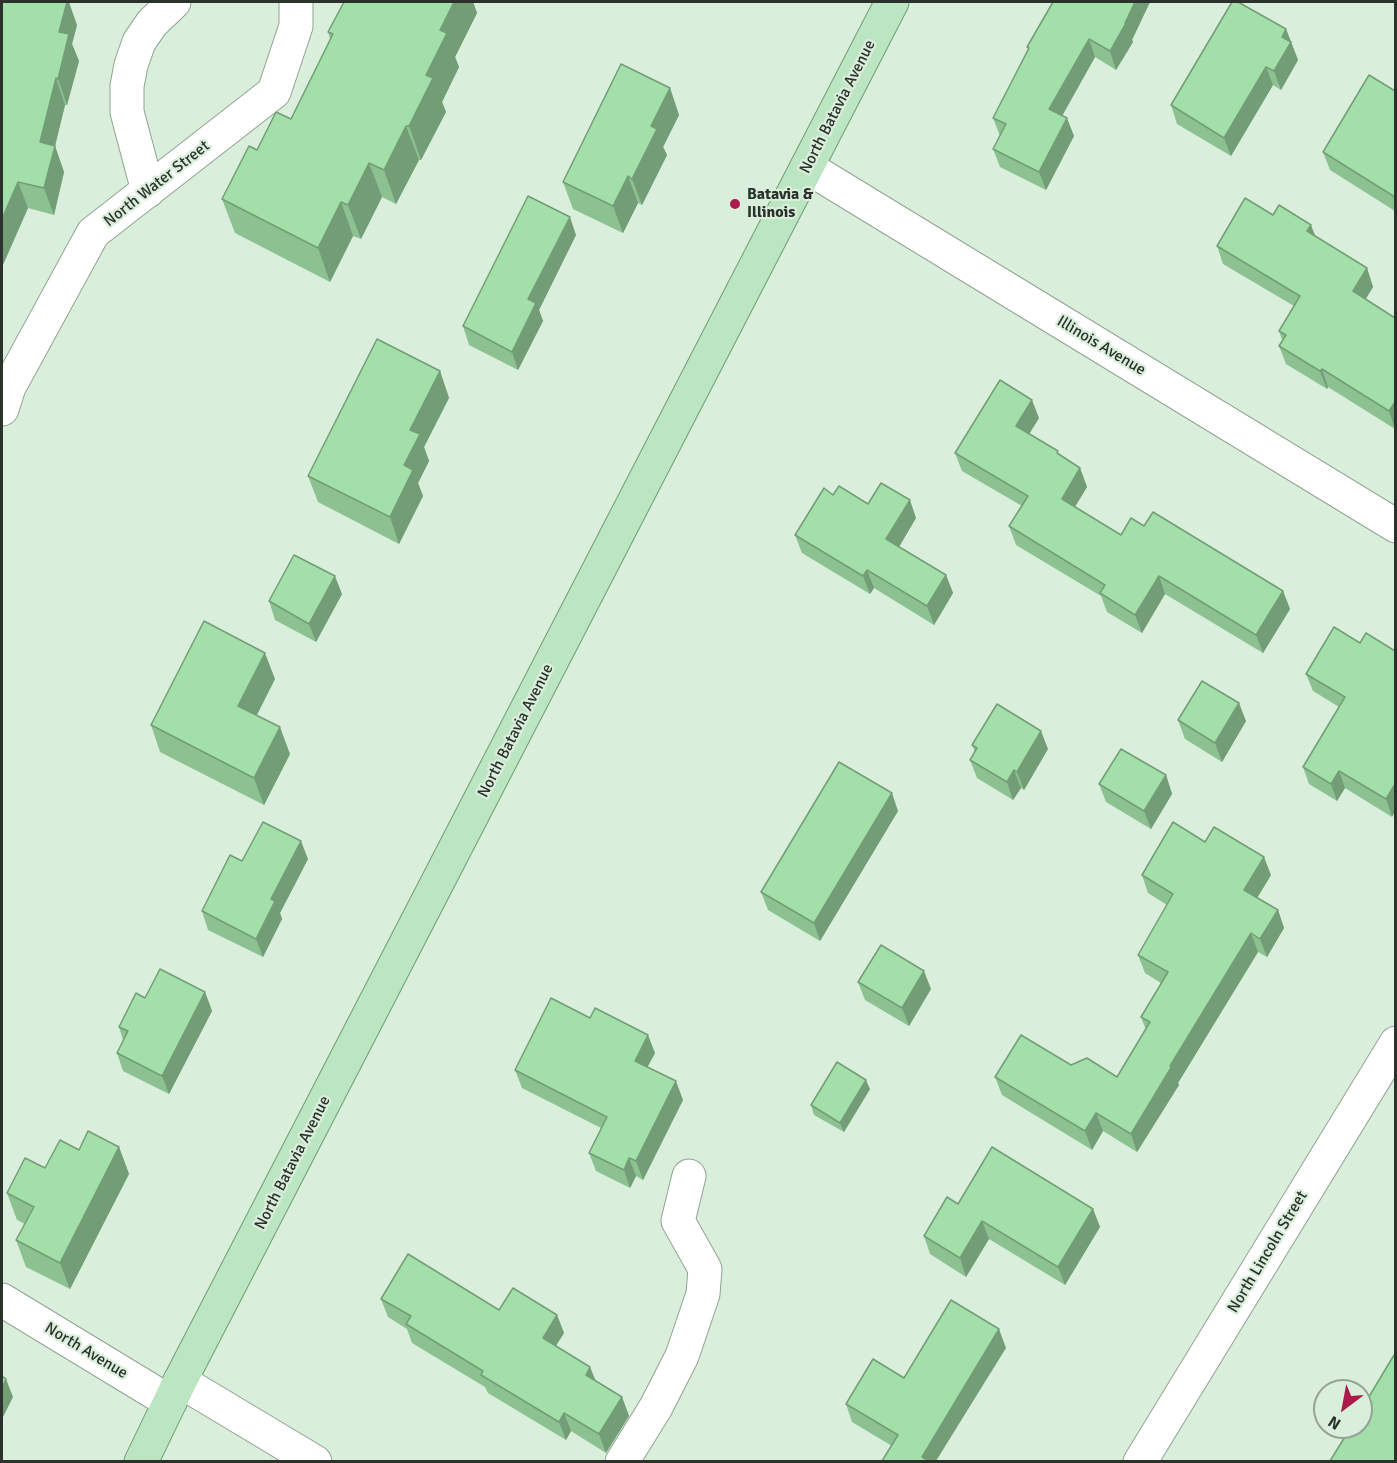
<!DOCTYPE html>
<html>
<head>
<meta charset="utf-8">
<style>
  body { margin:0 }
  #map { position:relative; width:1397px; height:1463px; overflow:hidden; background:#daeedc; font-family:Signika,sans-serif }
  canvas { display:block }
  .frame { position:absolute; inset:0; border:3px solid #2b322b; pointer-events:none }
  .north { position:absolute; left:1313px; top:1379px; width:60px; height:60px; box-sizing:border-box; background:#daeedc; border:2px solid #94a395; border-radius:50%; rotate:212deg; font-size:16px; font-weight:700; line-height:24px; text-align:center; color:#2b322b }
  .north::after { content:''; display:block; margin:auto; width:21px; height:27px; background:#ac194b; clip-path:polygon(50% 0,100% 100%,50% 72%,0 100%) }
</style>
</head>
<body>
<div id="map">
<canvas width="1397" height="1463"></canvas>
<div class="frame"></div>
<div class="north">N</div>
</div>
<script>
const ctx = document.querySelector('canvas').getContext('2d');
ctx.lineJoin = 'round';
function poly(rows) {
  const path = new Path2D();
  for (const r of rows) {
    path.moveTo(r[0], r[1]);
    for (let i = 2; i < r.length; i += 2) path.lineTo(r[i], r[i + 1]);
  }
  return path;
}
function strokePath(path, color, width, dash) {
  ctx.strokeStyle = color;
  ctx.lineWidth = width;
  ctx.lineCap = dash ? 'butt' : 'round';
  ctx.setLineDash(dash || []);
  ctx.stroke(path);
}
function paint(path, color) {
  ctx.fillStyle = color;
  ctx.fill(path, 'evenodd');
}
function label(font, color, halo, rows, align = 'center') {
  ctx.font = font + ' Signika,sans-serif';
  ctx.lineWidth = 4.5;
  ctx.setLineDash([]);
  ctx.textBaseline = 'middle';
  ctx.strokeStyle = halo;
  ctx.fillStyle = color;
  for (const [text, x, y, turn = 0] of rows) {
    ctx.save();
    ctx.translate(x, y);
    ctx.rotate((+turn || 0) * Math.PI / 180);
    ctx.textAlign = isNaN(turn) ? turn : align;
    if (halo) ctx.strokeText(text, 0, 0);
    ctx.fillText(text, 0, 0);
    ctx.restore();
  }
}
const minor = poly([
  [807,167,1396,526],
  [148,191,127,112,127,86,131,65,139,42,152,23,174,2],
  [2,409,9,387,93,233,274,92,296,26,296,2],
  [2,1300,170,1402],
  [180,1381,315,1462],
  [622,1462,656,1407,682,1356,703,1294,705,1269,678,1221,689,1176],
  [1140,1462,1396,1043]
]);
const major = poly([
  [141,1462,180,1381,892,2]
]);
strokePath(minor, '#91a392', 35);
strokePath(major, '#6d9d72', 35);
strokePath(minor, '#fff', 33);
strokePath(major, '#bce6c1', 33);
paint(poly([
  [2,2,77,25,72,44,79,61,67,105,65,105,55,146,64,172,54,215,28,208,2,267],
  [344,2,473,2,477,13,455,57,459,67,442,102,446,112,421,160,419,160,396,204,382,197,361,239,353,236,330,282,235,233,222,199,257,150,291,119,330,39,328,32],
  [1053,2,1150,2,1132,40,1133,42,1116,70,1095,57,1062,115,1074,136,1046,190,1000,167,993,149,1000,136,993,118,1028,49,1027,47],
  [1286,29,1298,60,1281,90,1273,85,1231,156,1177,124,1171,105],
  [670,88,679,115,663,147,667,155,642,205,638,203,623,233,573,209,563,182],
  [1395,91,1395,211,1330,170,1323,152],
  [1273,215,1315,236,1367,268,1373,287,1366,299,1395,318,1395,429,1328,387,1327,389,1286,364,1279,346,1282,340,1279,331,1294,306,1223,264,1217,246],
  [576,235,539,310,543,321,518,370,469,345,463,326],
  [440,371,449,398,424,447,429,461,418,483,423,496,399,544,318,502,308,476],
  [1039,418,1029,434,1059,455,1080,468,1087,487,1075,507,1121,535,1144,526,1283,591,1290,609,1263,653,1165,594,1142,633,1107,612,1101,596,1016,545,1009,526,1022,506,962,471,955,453],
  [833,495,868,504,916,518,899,547,946,575,953,593,934,625,874,588,870,594,802,553,795,535],
  [342,594,316,642,275,620,269,601],
  [1334,627,1392,817,1345,788,1337,801,1309,784,1303,767,1339,707,1313,691,1306,674],
  [275,679,257,715,290,754,264,805,160,752,151,725],
  [1178,720,1246,721,1222,762,1185,739],
  [972,745,1048,749,1024,790,1021,788,1013,800,977,778,970,760,975,752],
  [1166,775,1172,794,1151,829,1106,802,1099,784],
  [898,811,820,941,768,910,761,892],
  [1205,842,1271,875,1257,898,1278,910,1284,928,1267,957,1258,952,1178,1083,1179,1085,1137,1152,1103,1131,1092,1150,1002,1095,995,1077,1071,1065,1117,1077,1146,1030,1141,1017,1161,983,1145,973,1138,955,1167,905,1148,893,1142,875],
  [308,859,280,913,282,919,263,957,208,930,202,911,242,861],
  [858,982,931,989,909,1026,865,1000],
  [205,992,212,1011,169,1094,123,1071,117,1053,123,1040,119,1027,145,998],
  [655,1053,647,1067,683,1100,643,1180,636,1176,630,1188,596,1171,589,1153,601,1128,522,1088,515,1070],
  [870,1089,844,1132,814,1115,811,1105],
  [119,1147,129,1174,70,1289,26,1267,16,1240,25,1224,17,1220,7,1193,45,1168,79,1150],
  [958,1204,1093,1209,1100,1227,1065,1285,989,1239,966,1277,930,1254,924,1236],
  [381,1299,557,1315,564,1333,556,1346,590,1367,596,1381,622,1397,629,1416,606,1453,571,1431,566,1440,488,1393,485,1387,412,1343,407,1329,388,1317],
  [1006,1348,892,1446,852,1422,846,1404,904,1378]
]), '#8cc191');
paint(poly([
  [67,2,69,2,77,25,72,44,79,61,67,105,58,79,59,32],
  [454,2,473,2,477,13,455,57,459,67,442,102,446,112,421,160,409,126,426,75,440,30],
  [1135,2,1150,2,1132,40,1133,42,1116,70,1110,51],
  [1286,29,1298,60,1281,90,1274,71,1282,37],
  [1089,39,1095,57,1056,127,1049,109],
  [1266,67,1273,85,1231,156,1224,138],
  [56,78,65,105,55,146,64,172,54,215,44,188,40,142],
  [670,88,679,115,663,147,667,155,642,205,632,179,651,126],
  [1067,118,1074,136,1046,190,1039,172],
  [406,126,419,160,396,204,384,170],
  [369,163,382,197,361,239,348,205],
  [628,176,638,203,623,233,613,206],
  [18,182,28,208,2,267,2,219],
  [341,202,353,236,330,282,318,248],
  [570,217,576,235,539,310,543,321,518,370,512,352,528,299],
  [1311,225,1318,243,1307,231],
  [1367,268,1373,287,1359,309,1353,291],
  [1322,369,1328,387,1327,389,1320,371],
  [440,371,449,398,424,447,429,461,418,483,423,496,399,544,390,517,410,430],
  [1032,400,1039,418,1023,444,1016,426],
  [1395,402,1395,429,1389,411],
  [1080,468,1087,487,1068,518,1062,499],
  [910,500,916,518,893,557,886,539],
  [867,570,874,588,870,594,863,576],
  [946,575,953,593,934,625,927,606],
  [335,576,342,594,316,642,309,624],
  [1159,576,1165,594,1142,633,1135,615],
  [1283,591,1290,609,1263,653,1256,635],
  [265,653,275,679,248,732,238,706],
  [1239,703,1246,721,1222,762,1215,743],
  [280,727,290,754,264,805,254,778],
  [1041,731,1048,749,1024,790,1017,772],
  [1014,770,1021,788,1013,800,1007,782],
  [1339,771,1345,788,1337,801,1331,784],
  [1166,775,1172,794,1151,829,1144,811],
  [1395,784,1395,812,1392,817,1386,799],
  [892,793,898,811,820,941,814,923],
  [301,841,308,859,280,913,282,919,263,957,256,939,271,899],
  [1264,857,1271,875,1251,908,1244,890],
  [1278,910,1284,928,1267,957,1260,939],
  [1251,933,1258,952,1178,1083,1179,1085,1137,1152,1131,1134,1170,1066],
  [924,971,931,989,909,1026,902,1008],
  [205,992,212,1011,169,1094,162,1076],
  [648,1035,655,1053,641,1079,635,1061],
  [866,1080,870,1089,844,1132,840,1123],
  [676,1081,683,1100,643,1180,636,1161],
  [1096,1113,1103,1131,1092,1150,1085,1131],
  [119,1147,129,1174,70,1289,60,1263],
  [629,1158,636,1176,630,1188,624,1170],
  [1093,1209,1100,1227,1065,1285,1058,1267],
  [982,1221,989,1239,966,1277,960,1258],
  [557,1315,564,1333,549,1356,543,1338],
  [999,1329,1006,1348,936,1461,923,1461,922,1457],
  [590,1367,597,1385,586,1375],
  [6,1379,13,1397,2,1419,2,1388],
  [622,1397,629,1416,606,1453,599,1434],
  [564,1413,571,1431,566,1440,559,1422]
]), '#729d76');
const building = poly([
  [2,2,67,2,59,32,69,34,58,79,56,78,40,142,55,146,44,188,18,182,2,219,2,2],
  [344,2,454,2,440,30,447,33,426,75,433,78,409,126,406,126,384,170,369,163,348,205,341,202,318,248,222,199,249,146,257,150,276,112,291,119,333,34,328,32,344,2],
  [1053,2,1135,2,1125,23,1126,23,1110,51,1089,39,1049,109,1067,118,1039,172,993,149,1006,124,993,118,1029,48,1027,47,1053,2],
  [1232,2,1238,2,1286,29,1282,37,1291,42,1274,71,1266,67,1224,138,1171,105,1232,2],
  [621,64,670,88,651,126,657,129,632,179,628,176,613,206,563,182,621,64],
  [1369,75,1395,91,1395,197,1323,152,1369,75],
  [528,196,570,217,528,299,536,303,512,352,463,326,528,196],
  [1245,198,1273,215,1279,205,1311,225,1307,231,1367,268,1353,291,1395,318,1395,402,1389,411,1322,369,1320,371,1279,346,1286,335,1279,331,1300,296,1217,246,1245,198],
  [377,339,440,371,410,430,420,434,404,465,413,470,390,517,308,476,377,339],
  [1000,380,1032,400,1016,426,1058,451,1057,453,1080,468,1062,499,1121,535,1131,518,1144,526,1153,512,1283,591,1256,635,1159,576,1135,615,1100,593,1105,585,1009,526,1028,496,955,453,1000,380],
  [881,483,910,500,886,539,946,575,927,606,867,570,863,576,795,535,824,488,833,495,839,486,868,504,881,483],
  [294,555,335,576,309,624,269,601,294,555],
  [204,621,265,653,238,706,280,727,254,778,151,725,204,621],
  [1334,627,1360,643,1366,633,1395,651,1395,784,1386,799,1339,771,1331,784,1303,767,1345,697,1306,674,1334,627],
  [1202,681,1239,703,1215,743,1178,720,1202,681],
  [997,704,1041,731,1017,772,1014,770,1007,782,970,760,977,748,972,745,997,704],
  [1121,749,1166,775,1144,811,1099,784,1121,749],
  [839,762,892,793,814,923,761,892,839,762],
  [263,822,301,841,271,899,275,901,256,939,202,911,230,855,242,861,263,822],
  [1173,822,1205,842,1214,827,1264,857,1244,890,1278,910,1260,939,1251,933,1170,1066,1172,1066,1131,1134,1096,1113,1085,1131,995,1077,1021,1035,1071,1065,1087,1058,1117,1077,1150,1022,1141,1017,1168,972,1138,955,1173,894,1142,875,1173,822],
  [881,945,924,971,902,1008,858,982,881,945],
  [160,969,205,992,162,1076,117,1053,128,1031,119,1027,136,993,145,998,160,969],
  [551,998,590,1018,595,1008,648,1035,635,1061,676,1081,636,1161,629,1158,624,1170,589,1153,607,1117,515,1070,551,998],
  [837,1062,866,1080,840,1123,811,1105,837,1062],
  [88,1131,119,1147,60,1263,16,1240,34,1207,7,1193,25,1158,45,1168,60,1140,79,1150,88,1131],
  [992,1147,1093,1209,1058,1267,982,1221,960,1258,924,1236,947,1197,958,1204,992,1147],
  [408,1254,499,1310,513,1288,557,1315,543,1338,590,1367,586,1375,622,1397,599,1434,564,1413,559,1422,481,1375,483,1371,406,1324,411,1316,381,1299,408,1254],
  [951,1300,999,1329,922,1457,929,1461,882,1461,898,1435,846,1404,873,1359,904,1378,951,1300],
  [1394,1355,1395,1356,1395,1461,1330,1461,1351,1427,1361,1427,1361,1410,1394,1355],
  [2,1376,6,1379,2,1388,2,1376]
]);
paint(building, '#a3e0a9');
strokePath(building, '#729d76', 1.5);
for (const [x, y, r, color] of [
  [735,204,6,"#ac194b"]
]) {
  const dot = new Path2D();
  dot.arc(x, y, r, 0, 2 * Math.PI);
  ctx.fillStyle = color;
  ctx.fill(dot);
  strokePath(dot, '#daeedc', 2);
}
label('16px', '#2b322b', '#daeedc', [
  ["North Batavia Avenue",838,107,-63],
  ["North Water Street",157,184,-38],
  ["Illinois Avenue",1101,346,31],
  ["North Batavia Avenue",516,731,-63],
  ["North Batavia Avenue",293,1163,-63],
  ["North Lincoln Street",1268,1252,-59],
  ["North Avenue",86,1351,31]
]);
label('bold 16px', '#2b322b', '#daeedc', [
  ["Batavia &",747,195],
  ["Illinois",747,213]
], 'left');
</script>
</body>
</html>
